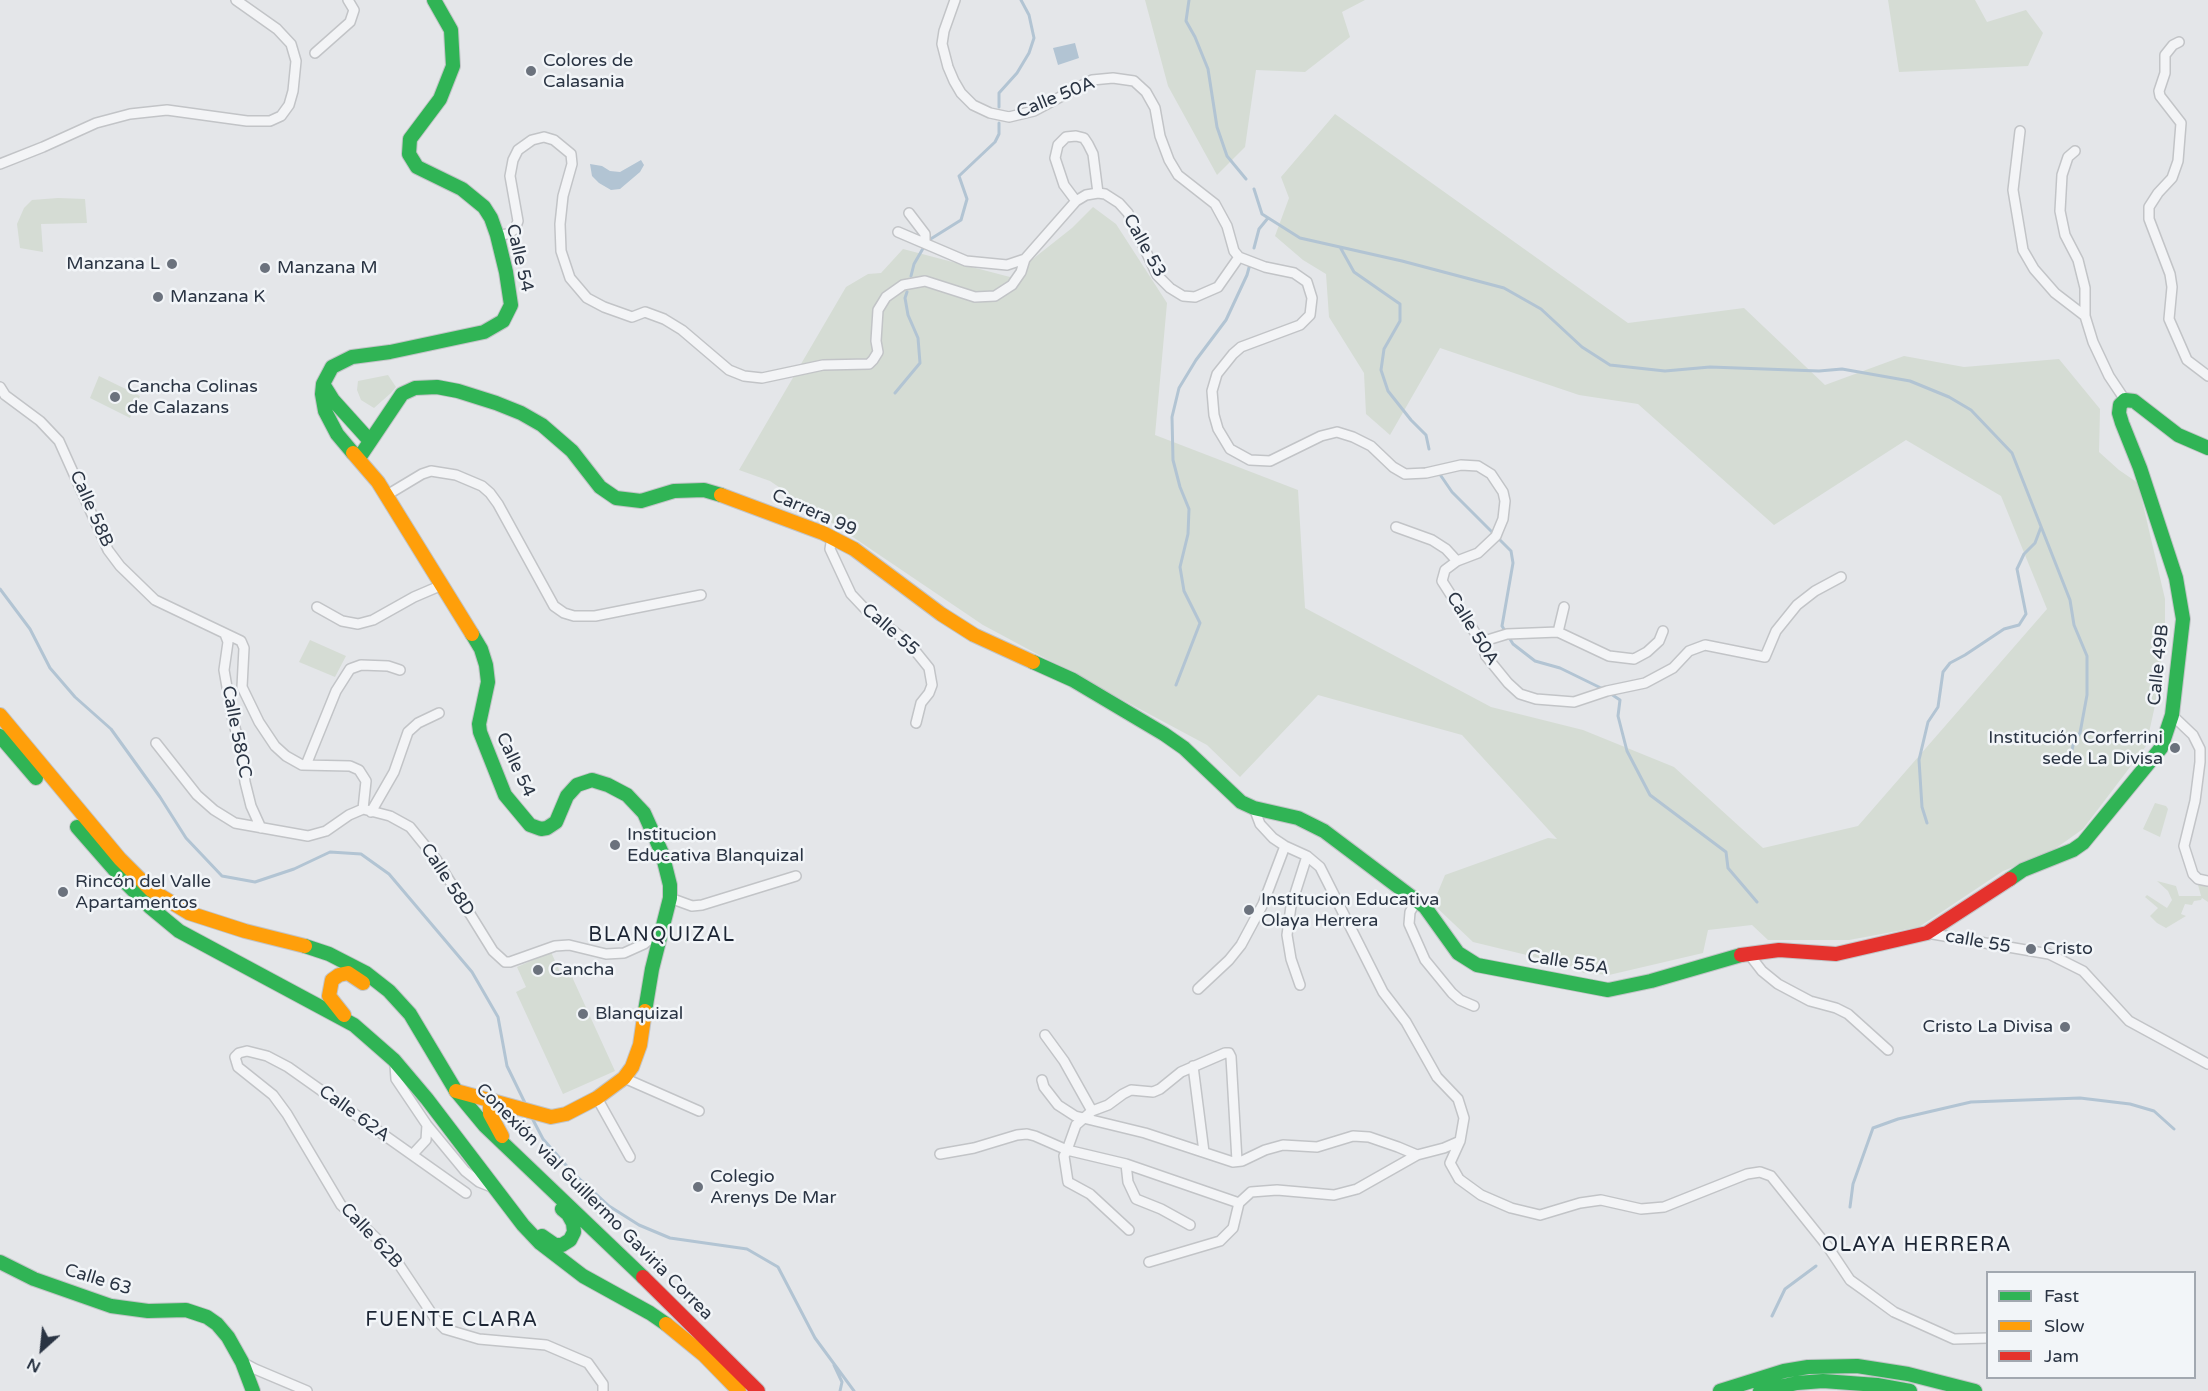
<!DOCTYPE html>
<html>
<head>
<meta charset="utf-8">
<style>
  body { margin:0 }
  #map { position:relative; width:2208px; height:1391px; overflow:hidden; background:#e4e6e9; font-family:"Varela Round",sans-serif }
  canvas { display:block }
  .legend { position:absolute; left:1986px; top:1271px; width:210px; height:108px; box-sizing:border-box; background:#f2f5f8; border:2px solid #a2a8b0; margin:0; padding:8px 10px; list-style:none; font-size:18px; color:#2a3443 }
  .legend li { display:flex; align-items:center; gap:12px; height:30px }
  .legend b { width:30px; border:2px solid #a2a8b0 }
  .north { position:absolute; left:12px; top:1319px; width:60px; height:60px; -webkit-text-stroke:4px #f2f5f8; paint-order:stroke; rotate:207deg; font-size:16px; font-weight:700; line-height:24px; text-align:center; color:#2a3443 }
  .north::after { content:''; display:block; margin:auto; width:21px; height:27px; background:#2a3443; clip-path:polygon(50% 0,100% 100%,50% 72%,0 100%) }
</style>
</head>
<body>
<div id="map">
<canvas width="2208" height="1391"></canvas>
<ul class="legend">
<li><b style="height:8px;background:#30b455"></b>Fast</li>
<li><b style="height:8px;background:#ff9f0a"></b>Slow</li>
<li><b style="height:8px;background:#e5322d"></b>Jam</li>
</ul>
<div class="north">N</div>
</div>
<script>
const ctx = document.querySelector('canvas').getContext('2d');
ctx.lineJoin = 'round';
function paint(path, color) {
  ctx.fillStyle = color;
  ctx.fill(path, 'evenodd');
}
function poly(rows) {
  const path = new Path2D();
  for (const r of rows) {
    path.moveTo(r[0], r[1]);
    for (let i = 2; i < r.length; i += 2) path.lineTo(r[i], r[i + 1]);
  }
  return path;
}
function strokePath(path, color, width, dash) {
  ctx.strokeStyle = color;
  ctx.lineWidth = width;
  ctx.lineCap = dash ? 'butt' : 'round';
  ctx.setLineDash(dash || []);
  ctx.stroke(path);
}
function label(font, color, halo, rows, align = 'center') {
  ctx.font = font + ' "Varela Round",sans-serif';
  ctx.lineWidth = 5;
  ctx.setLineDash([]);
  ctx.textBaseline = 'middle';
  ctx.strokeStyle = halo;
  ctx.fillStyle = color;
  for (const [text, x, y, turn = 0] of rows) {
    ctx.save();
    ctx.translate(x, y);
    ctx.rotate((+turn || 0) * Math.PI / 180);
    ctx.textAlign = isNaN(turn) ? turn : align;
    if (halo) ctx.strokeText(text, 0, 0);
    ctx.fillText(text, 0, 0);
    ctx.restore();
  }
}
paint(poly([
  [1145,0,1365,0,1342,12,1350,37,1305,72,1256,70,1245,147,1217,175,1168,86],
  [1888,0,1975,0,1987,22,2026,10,2043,33,2028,66,1899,72],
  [1335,114,1628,323,1744,308,1825,385,1904,356,1964,367,2059,359,2100,409,2099,452,2119,470,2138,483,2165,599,2165,632,2156,701,2146,746,2083,829,2049,853,2003,871,1919,927,1849,940,1768,940,1752,925,1708,930,1703,953,1609,975,1584,973,1568,965,1473,942,1433,904,1445,875,1548,838,1557,839,1462,735,1318,695,1240,777,1207,745,983,625,770,481,739,470,846,287,868,274,881,273,903,249,1010,277,1072,228,1093,207,1116,224,1167,303,1155,435,1298,490,1305,608,1491,707,1583,730,1674,767,1763,848,1858,826,2047,609,2001,496,1906,440,1774,525,1638,404,1579,395,1440,348,1390,435,1366,414,1364,373,1329,317,1326,274,1303,260,1275,236,1289,198,1281,177],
  [58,198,85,199,87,223,41,224,43,252,20,248,17,224,24,208,32,200],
  [388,375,396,387,391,393,374,408,361,400,357,390,358,381],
  [99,376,140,396,130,418,90,398],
  [310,640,346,656,335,677,299,662],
  [2155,803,2166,806,2168,809,2160,837,2143,829],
  [2157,881,2176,886,2179,896,2201,896,2197,881,2208,883,2208,902,2202,898,2201,900,2194,901,2192,905,2185,904,2181,914,2186,916,2166,928,2157,923,2150,916,2158,908,2145,897,2147,895,2167,908,2172,900,2168,891],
  [551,952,560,972,568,968,615,1071,563,1094,516,992,526,987,517,967]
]), '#d5dcd4');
paint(poly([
  [1075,43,1079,58,1058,65,1053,48],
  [641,160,644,165,640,172,620,189,611,190,599,183,592,176,590,164,602,166,610,171,620,172]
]), '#b2c4d3');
strokePath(poly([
  [1189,0,1186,21,1195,37,1208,69,1217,127,1227,156,1246,179],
  [999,107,999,93,1017,73,1029,53,1034,38,1029,15,1021,0],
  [1254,189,1262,214,1300,238,1402,261,1504,288,1541,309,1582,347,1610,365,1665,371,1710,367,1819,371,1842,369,1910,381,1949,397,1971,410,2012,453,2070,600,2074,625,2087,656,2087,695,2080,733,2074,741,2072,750],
  [929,240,961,220,967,199,959,176,995,142,999,134,999,123],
  [1340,247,1354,272,1400,304,1400,321,1384,349,1381,370,1388,391,1411,420,1426,435,1429,449],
  [1254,248,1259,229,1268,218],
  [911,276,914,264,925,245],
  [895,393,920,363,918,338,908,315,905,298,907,292],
  [1439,473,1452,492,1511,551,1513,563,1502,626,1513,644,1535,661,1560,668,1605,690],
  [0,589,30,629,50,668,75,697,111,729,160,797,186,838,222,876,255,882,294,869,330,852,361,854,389,874,472,972,498,1017,507,1066,526,1105],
  [1176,685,1200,623,1184,591,1180,567,1188,534,1189,509,1180,487,1173,460,1172,417,1179,388,1196,360,1226,320,1247,275,1250,264],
  [1611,694,1620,700,1618,716,1627,751,1650,795,1726,852,1728,868,1757,902],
  [1927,823,1922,807,1919,760,1928,722,1938,707,1943,672,1950,663,1965,655,2004,629,2019,625,2026,614,2017,569,2024,554,2035,543,2041,527],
  [531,1116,543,1139,572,1172,609,1206,639,1225,670,1238,747,1249,778,1267,815,1338,854,1391],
  [1850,1207,1853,1184,1873,1128,1898,1119,1971,1102,2080,1098,2130,1104,2154,1111,2174,1129],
  [1772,1316,1785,1289,1816,1266],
  [834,1365,842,1382,840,1391]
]), '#b2c4d3', 3);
const street = poly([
  [955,0,944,31,942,44,948,67,954,81,961,93,973,105,990,113,1009,117,1034,111,1092,80,1113,78,1134,81,1146,92,1155,108,1160,136,1169,160,1178,175,1215,204,1227,226,1234,251,1239,257,1265,267,1294,273,1307,282,1312,298,1310,315,1300,325,1241,347,1233,354,1217,374,1212,391,1214,415,1218,429,1230,449,1250,460,1270,461,1321,436,1337,432,1353,437,1371,446,1393,467,1405,474,1426,473,1461,465,1478,466,1491,474,1503,492,1505,501,1503,519,1498,531,1496,536,1478,553,1457,561,1445,570,1442,581,1481,642,1486,656,1508,683,1520,694,1536,699,1574,702,1607,691,1645,683,1673,668,1689,651,1705,645,1765,657,1776,631,1797,605,1815,591,1841,577],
  [2179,42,2173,45,2165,55,2165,73,2159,91,2160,96,2181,123,2178,161,2172,178,2158,193,2149,207,2149,219,2170,274,2172,287,2169,319,2187,360,2208,376],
  [315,53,350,22,354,10,348,0],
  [2020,131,2013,190,2023,250,2034,269,2055,293,2085,316],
  [2075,151,2068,157,2062,175,2060,211,2065,235,2078,260,2085,288,2085,316,2093,342,2109,376,2125,400],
  [0,164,43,147,96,123,130,114,167,110,247,121,270,121,281,116,289,105,293,91,296,61,291,44,277,29,236,0],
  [1076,201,1064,185,1055,158,1058,145,1066,137,1076,136,1084,138,1088,144,1093,154,1098,193],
  [909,213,925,234,925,242],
  [898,232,966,261,1007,265,1025,259,1076,201,1086,195,1098,193,1105,194,1119,203,1128,213,1157,275,1170,288,1183,296,1195,297,1218,287,1239,257],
  [497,235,508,234,515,229,518,221,510,176,513,160,518,150,532,140,544,137,554,140,571,154,572,164,563,196,560,224,561,251,570,278,587,298,604,307,632,317,645,312,664,319,682,330,729,370,744,376,762,378,823,365,869,364,873,360,878,352,876,341,878,310,886,297,903,285,925,281,975,297,995,296,1012,285,1021,272,1025,259],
  [0,387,5,395,40,421,59,441,108,550,120,566,155,600,241,641,244,648,242,687,259,722,275,746,286,756,302,765,350,766,359,770,366,781,363,809],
  [387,495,422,474,431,471,456,475,482,486,490,493,498,504,554,606,564,613,574,616,595,616,701,595],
  [1396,527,1432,540,1446,549,1457,561],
  [832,537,830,549,851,594,868,612,908,642,929,668,932,685,929,693,921,703,916,723],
  [317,607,342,621,358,624,373,620,414,597,442,585],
  [1558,632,1564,607],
  [225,634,228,642,224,670,232,716,242,755,245,782,251,806,261,828],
  [1481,642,1507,634,1558,632,1609,656,1634,659,1647,652,1659,641,1663,631],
  [2172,715,2193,735,2200,749,2200,762,2195,801,2184,846,2193,874,2198,879,2208,881],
  [156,743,197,795,214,810,235,823,308,836,326,831,349,815,363,809,390,816,410,827,436,859,493,951,505,962,510,962,555,946,569,945,606,954,624,953,644,944,661,930],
  [306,765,336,691,350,669,361,665,388,666,400,670],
  [1254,808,1260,824,1273,838,1285,846,1307,856,1320,867,1383,992,1406,1022,1437,1077,1458,1099,1464,1118,1460,1141,1450,1163,1459,1179,1481,1195,1511,1208,1540,1215,1580,1203,1601,1200,1641,1209,1664,1207,1747,1174,1760,1172,1771,1176,1828,1247,1850,1280,1864,1290,1894,1312,1954,1339,1988,1338],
  [371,812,394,772,408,732,418,723,439,713],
  [670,898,692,906,702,905,796,876],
  [1417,900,1410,912,1409,924,1425,960,1452,993,1460,1000,1474,1006],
  [1927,933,2049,954,2083,971,2129,1021,2208,1064],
  [1748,953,1762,971,1778,984,1810,1001,1836,1008,1848,1014,1888,1050],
  [1300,985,1291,959,1287,935,1291,906,1307,856],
  [1198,989,1229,960,1241,945,1263,904,1285,846],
  [1045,1035,1064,1061,1092,1111],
  [395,1065,396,1079,427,1125,465,1171,479,1182,489,1186],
  [1193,1066,1204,1152],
  [624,1078,699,1111],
  [1042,1080,1044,1087,1058,1105,1075,1116,1145,1133,1233,1162,1242,1161,1265,1150,1283,1145,1317,1147,1353,1136,1369,1137,1398,1147,1417,1155],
  [597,1098,630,1157],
  [413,1154,426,1140,427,1125],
  [940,1154,974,1148,1017,1135,1027,1134,1035,1136,1067,1150,1064,1156,1068,1182,1090,1194,1129,1230],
  [1237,1161,1231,1057,1229,1053,1225,1053,1181,1072,1160,1089,1153,1092,1131,1090,1123,1094,1108,1105,1092,1111,1076,1125,1067,1150,1126,1164,1239,1203],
  [1126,1164,1128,1182,1136,1199,1161,1209,1190,1225],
  [466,1193,288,1067,267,1056,247,1051,239,1053,235,1057,238,1067,273,1095,287,1114,341,1205,390,1251,436,1320,445,1329,479,1339,546,1345,588,1363,603,1384,603,1391],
  [1149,1262,1220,1241,1233,1228,1239,1203,1251,1192,1277,1190,1334,1195,1357,1189,1417,1155,1444,1148,1460,1141],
  [242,1362,255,1369,307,1391]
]);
const fast = poly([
  [323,384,333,400,370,441],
  [353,453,337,434,325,411,322,394,323,384,332,367,352,357,390,352,484,332,503,321,511,305,506,272,497,235,491,218,484,207,462,189,417,167,409,154,410,139,440,99,453,66,451,30,434,0],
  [359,458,402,394,415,388,437,387,458,391,496,403,521,413,542,425,572,451,600,487,616,498,641,501,674,491,704,490,721,495],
  [472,634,481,649,486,665,488,682,479,724,480,732,505,795,530,825,541,829,547,828,556,822,567,796,577,785,592,780,608,785,627,795,644,813,662,853,670,885,670,898,652,969,645,1011],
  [1033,662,1073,680,1164,734,1184,748,1241,802,1254,808,1298,818,1324,831,1425,907,1458,953,1477,965,1608,990,1651,981,1741,955],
  [0,736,36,778],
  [77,827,126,883,150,907,179,931,354,1025,394,1060,427,1099,523,1225,540,1243,583,1276,650,1313,666,1324],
  [2010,879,2023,870,2073,850,2083,843,2161,748,2172,715,2183,619,2176,578,2140,468,2122,423,2119,413,2120,405,2125,400,2134,401,2178,435,2208,448],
  [305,946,329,954,366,973,389,991,410,1014,456,1091,485,1126,643,1277],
  [542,1236,555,1245,562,1245,570,1240,574,1232,573,1223,568,1214,562,1209],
  [0,1262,34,1279,111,1306,148,1311,186,1310,207,1317,217,1324,228,1337,242,1362,253,1391],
  [1720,1391,1784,1371,1808,1367,1857,1366,1908,1374,1975,1391],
  [1760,1391,1797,1383,1823,1381,1877,1385,1910,1391]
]);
const slow = poly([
  [353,453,378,482,472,634],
  [721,495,823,533,854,549,941,614,974,635,1033,662],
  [0,715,120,859,151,890,189,913,245,931,305,946],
  [344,1015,329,996,332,980,339,975,348,973,363,983],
  [456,1091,551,1117,566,1114,597,1098,624,1078,632,1067,640,1045,645,1011],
  [494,1101,490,1107,490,1114,502,1136],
  [666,1324,704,1355,739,1391]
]);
const jam = poly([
  [1741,955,1779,950,1836,954,1927,933,2010,879],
  [643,1277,758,1391]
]);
strokePath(street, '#c2c4c7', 12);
strokePath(fast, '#c2c4c7', 16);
strokePath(slow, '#c2c4c7', 16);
strokePath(jam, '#c2c4c7', 16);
strokePath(street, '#f3f4f6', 9);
strokePath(fast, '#30b455', 14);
strokePath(slow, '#ff9f0a', 14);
strokePath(jam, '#e5322d', 14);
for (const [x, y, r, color] of [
  [531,71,6,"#6b727d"],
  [172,264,6,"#6b727d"],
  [265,268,6,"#6b727d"],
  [158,297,6,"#6b727d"],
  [115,397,6,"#6b727d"],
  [2175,748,6,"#6b727d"],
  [615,845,6,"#6b727d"],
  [63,892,6,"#6b727d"],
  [1249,910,6,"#6b727d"],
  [2031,949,6,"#6b727d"],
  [538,970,6,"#6b727d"],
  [583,1014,6,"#6b727d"],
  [2065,1027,6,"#6b727d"],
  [698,1187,6,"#6b727d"]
]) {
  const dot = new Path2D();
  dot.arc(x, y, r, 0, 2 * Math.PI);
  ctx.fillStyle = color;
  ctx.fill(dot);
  strokePath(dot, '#f2f5f8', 2);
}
label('18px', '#2a3443', '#f2f5f8', [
  ["Colores de",543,61],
  ["Calasania",543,82],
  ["Manzana L",160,264,"right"],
  ["Manzana M",277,268],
  ["Manzana K",170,297],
  ["Cancha Colinas",127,387],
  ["de Calazans",127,408],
  ["Institución Corferrini",2163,738,"right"],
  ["sede La Divisa",2163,759,"right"],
  ["Institucion",627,835],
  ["Educativa Blanquizal",627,856],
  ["Rincón del Valle",75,882],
  ["Apartamentos",75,903],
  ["Institucion Educativa",1261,900],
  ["Olaya Herrera",1261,921],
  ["Cristo",2043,949],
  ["Cancha",550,970],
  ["Blanquizal",595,1014],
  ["Cristo La Divisa",2053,1027,"right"],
  ["Colegio",710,1177],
  ["Arenys De Mar",710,1198]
], 'left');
label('18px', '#2a3443', '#f2f5f8', [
  ["Calle 50A",1056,98,-22],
  ["Calle 53",1144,246,61],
  ["Calle 54",519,258,77],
  ["Calle 58B",91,509,66],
  ["Carrera 99",814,513,24],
  ["Calle 50A",1472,629,58],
  ["Calle 55",890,630,41],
  ["Calle 49B",2159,665,-84],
  ["Calle 58CC",236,732,79],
  ["Calle 54",515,765,65],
  ["Calle 58D",447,880,57],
  ["calle 55",1978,942,10],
  ["Calle 55A",1568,963,9],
  ["Calle 62A",354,1114,36],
  ["Conexión vial Guillermo Gaviria Correa",594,1202,45],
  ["Calle 62B",371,1236,47],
  ["Calle 63",98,1280,17]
]);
ctx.letterSpacing = '1.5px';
label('20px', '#1c2534', '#f2f5f8', [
  ["BLANQUIZAL",662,936],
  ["OLAYA HERRERA",1917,1246],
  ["FUENTE CLARA",452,1321]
]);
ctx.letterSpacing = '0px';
</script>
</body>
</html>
